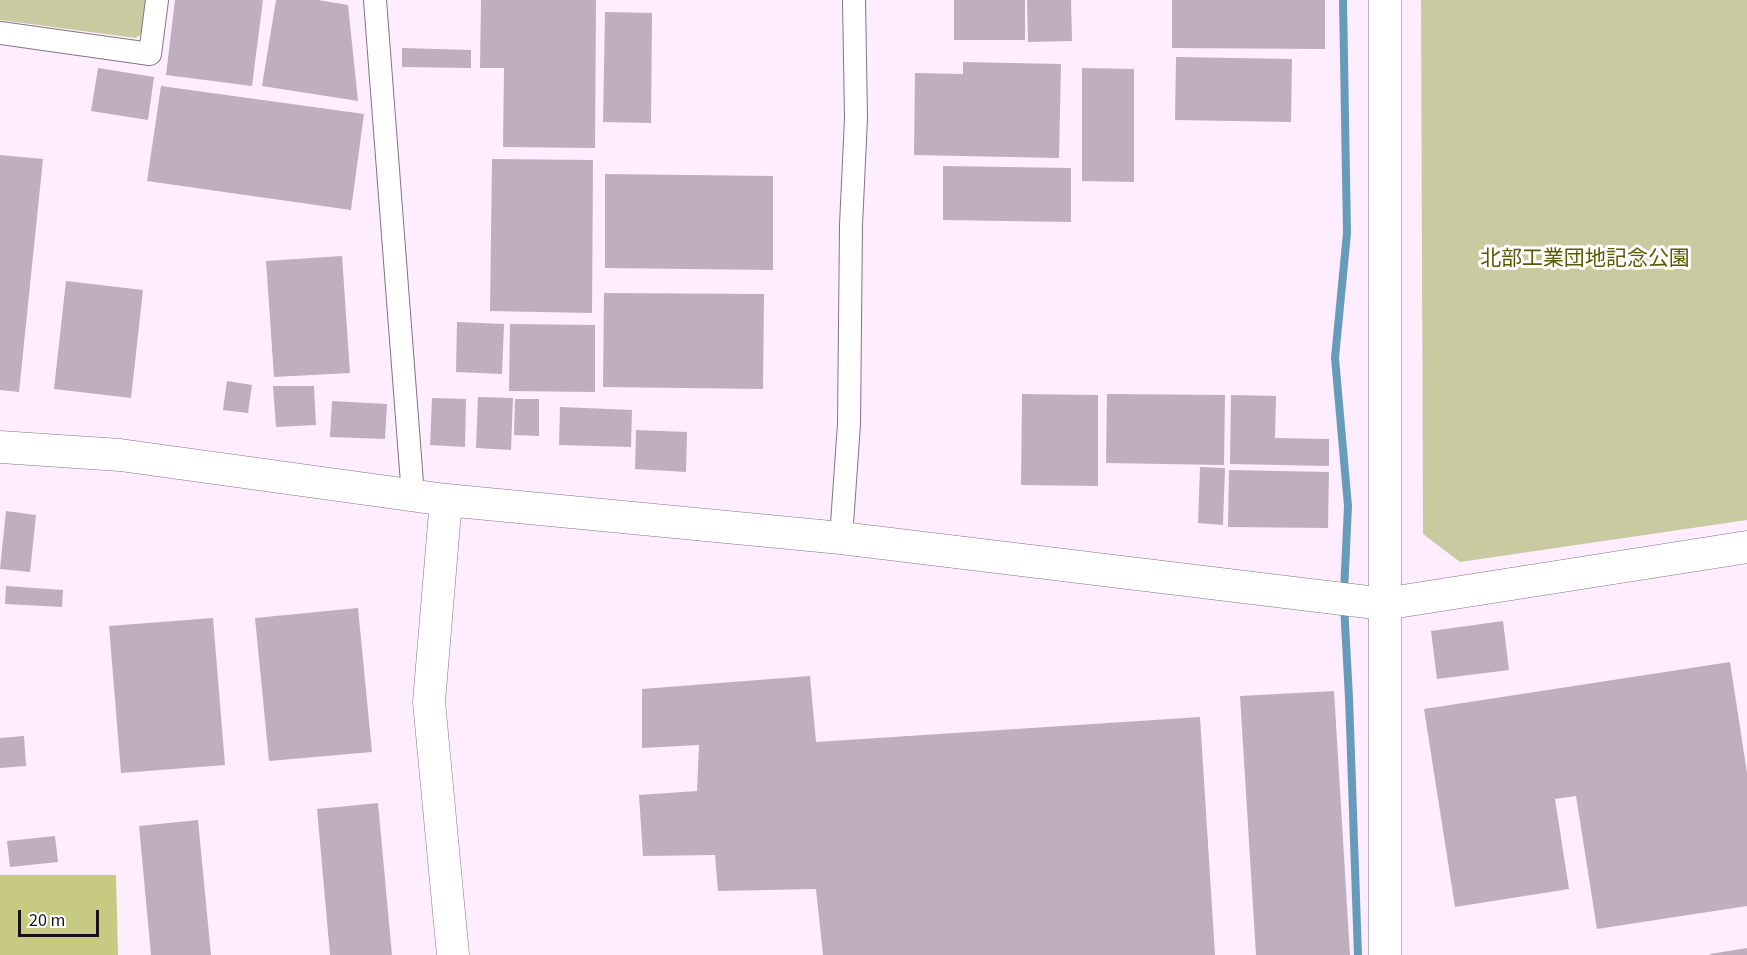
<!DOCTYPE html>
<html>
<head>
<meta charset="utf-8">
<style>
  body { margin:0 }
  #map { position:relative; width:1747px; height:955px; overflow:hidden; background:#feedfe; font-family:"Source Sans 3",sans-serif }
  canvas { display:block }
  .scale { position:absolute; left:18px; top:910px; width:81px; height:27px; box-sizing:border-box; border:3px solid #181218; border-top:0; padding-left:8px; font-size:18px; line-height:21px; white-space:nowrap; color:#181218; -webkit-text-stroke:4px #fff; paint-order:stroke }
</style>
</head>
<body>
<div id="map">
<canvas width="1747" height="955"></canvas>
<div class="scale">20 m</div>
</div>
<script>
const ctx = document.querySelector('canvas').getContext('2d');
ctx.lineJoin = 'round';
function paint(path, color) {
  ctx.fillStyle = color;
  ctx.fill(path, 'evenodd');
}
function poly(rows) {
  const path = new Path2D();
  for (const r of rows) {
    path.moveTo(r[0], r[1]);
    for (let i = 2; i < r.length; i += 2) path.lineTo(r[i], r[i + 1]);
  }
  return path;
}
function strokePath(path, color, width, dash) {
  ctx.strokeStyle = color;
  ctx.lineWidth = width;
  ctx.lineCap = dash ? 'butt' : 'round';
  ctx.setLineDash(dash || []);
  ctx.stroke(path);
}
function label(font, color, halo, rows, align = 'center') {
  ctx.font = font + ' "Source Sans 3","Noto Sans JP",sans-serif';
  ctx.lineWidth = 6;
  ctx.setLineDash([]);
  ctx.textBaseline = 'middle';
  ctx.strokeStyle = halo;
  ctx.fillStyle = color;
  for (const [text, x, y, turn = 0] of rows) {
    ctx.save();
    ctx.translate(x, y);
    ctx.rotate((+turn || 0) * Math.PI / 180);
    ctx.textAlign = isNaN(turn) ? turn : align;
    if (halo) ctx.strokeText(text, 0, 0);
    ctx.fillText(text, 0, 0);
    ctx.restore();
  }
}
paint(poly([
  [0,0,150,0,147,29,136,38,0,20],
  [1421,0,1747,0,1747,520,1460,562,1423,534]
]), '#c8cb9f');
paint(poly([
  [0,875,116,875,118,955,0,955]
]), '#c6cb81');
strokePath(poly([
  [1343,0,1347,233,1335,358,1348,506,1344,592],
  [1344,605,1349,698,1358,955]
]), '#669cb9', 8);
paint(poly([
  [175,0,263,0,252,86,166,75],
  [276,0,318,0,348,5,358,101,262,86],
  [481,0,596,0,595,148,503,147,504,68,480,68],
  [954,0,1025,0,1025,40,954,40],
  [1027,0,1071,0,1072,41,1028,42],
  [1172,0,1325,0,1325,49,1172,48],
  [605,12,652,13,651,123,603,122],
  [402,48,471,50,471,68,402,67],
  [1176,57,1292,59,1291,122,1175,120],
  [963,62,1061,64,1059,158,914,155,915,73,963,74],
  [98,68,154,77,148,120,91,111],
  [1082,68,1134,69,1134,182,1082,181],
  [161,86,364,114,351,210,147,181],
  [0,155,43,159,19,392,0,390],
  [492,159,593,160,592,313,490,311],
  [943,166,1071,168,1071,222,943,220],
  [605,174,773,176,773,270,605,268],
  [342,256,350,373,274,377,266,261],
  [66,281,143,290,131,398,54,389],
  [604,293,764,294,763,389,603,387],
  [457,322,504,324,502,374,456,372],
  [510,324,595,325,595,392,509,391],
  [227,381,252,385,248,413,223,410],
  [273,386,314,386,316,425,276,427],
  [1022,394,1098,395,1098,486,1021,485],
  [1107,394,1225,395,1224,465,1106,463],
  [1231,395,1276,396,1275,438,1329,439,1329,466,1230,464],
  [478,397,513,398,511,450,476,448],
  [432,398,466,399,465,447,430,445],
  [515,399,539,399,539,436,514,435],
  [332,401,387,404,385,439,330,437],
  [560,407,632,410,631,447,559,445],
  [636,430,687,432,686,472,635,469],
  [1200,467,1225,468,1223,525,1198,523],
  [1229,470,1329,472,1328,528,1228,527],
  [6,511,36,515,30,572,0,569],
  [6,586,63,590,62,607,5,604],
  [358,608,372,752,269,761,255,618],
  [213,618,225,765,121,773,109,626],
  [1503,621,1509,670,1437,679,1431,631],
  [1730,662,1747,773,1747,906,1597,929,1576,796,1555,799,1569,889,1455,907,1424,709],
  [810,676,816,742,1200,717,1215,955,823,955,816,889,718,891,715,855,643,856,639,795,697,791,699,745,642,748,642,689],
  [1334,691,1350,955,1256,955,1240,696],
  [24,736,26,766,0,768,0,738],
  [378,803,392,955,330,955,317,809],
  [198,820,211,955,151,955,139,826],
  [55,836,58,862,10,867,7,841],
  [1747,948,1747,955,1710,955,1710,954]
]), '#beaebe');
const street = poly([
  [375,0,413,496],
  [0,33,150,54,157,0],
  [841,538,849,424,851,225,856,118,854,0]
]);
const secondary = poly([
  [1385,0,1385,955],
  [0,447,120,455,446,500,841,538,1384,604,1747,547],
  [446,500,429,702,453,955]
]);
strokePath(street, '#837483', 24);
strokePath(secondary, '#837483', 33);
strokePath(street, '#fff', 22);
strokePath(secondary, '#fff', 32);
label('21px', '#585b00', '#fff', [
  ["北部工業団地記念公園",1585,260]
]);
</script>
</body>
</html>
